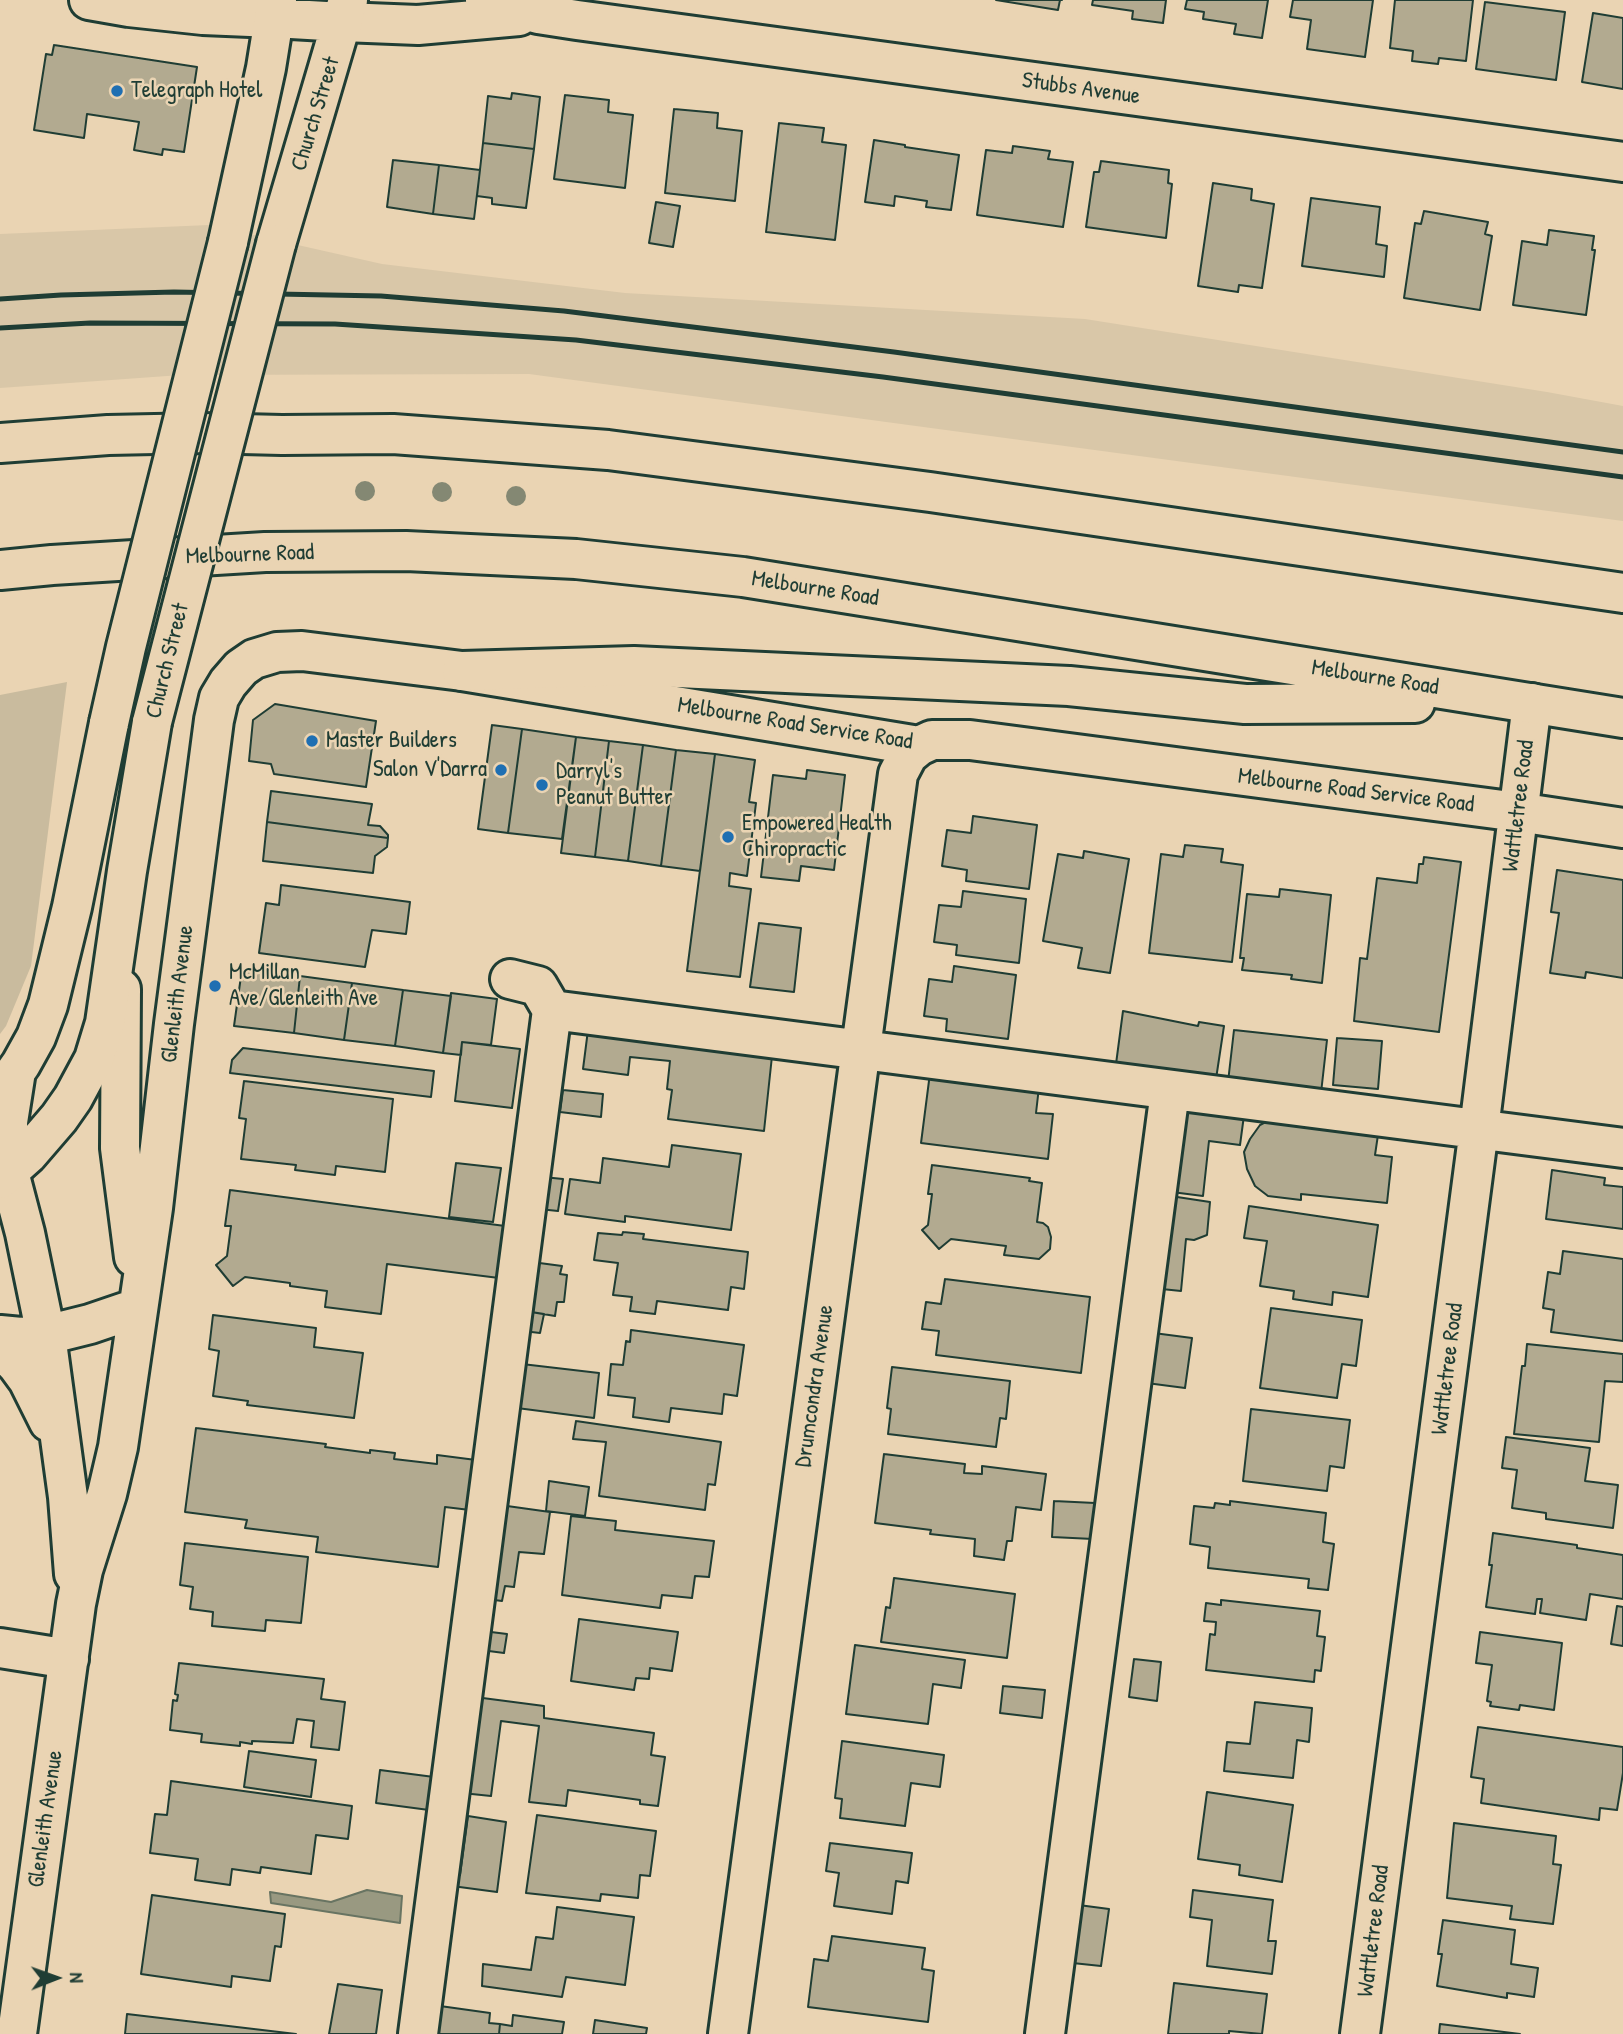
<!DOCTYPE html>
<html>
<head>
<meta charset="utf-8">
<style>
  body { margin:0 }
  #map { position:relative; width:1623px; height:2034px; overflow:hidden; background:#ead4b3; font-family:"Patrick Hand",sans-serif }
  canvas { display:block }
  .north { position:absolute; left:21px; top:1943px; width:70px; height:70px; -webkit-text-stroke:5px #ead4b3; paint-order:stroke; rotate:89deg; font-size:19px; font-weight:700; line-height:28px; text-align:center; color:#1f3d34 }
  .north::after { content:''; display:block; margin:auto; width:24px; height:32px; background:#1f3d34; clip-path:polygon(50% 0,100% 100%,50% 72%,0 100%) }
</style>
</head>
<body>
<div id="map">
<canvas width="1623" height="2034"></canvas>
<div class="north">N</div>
</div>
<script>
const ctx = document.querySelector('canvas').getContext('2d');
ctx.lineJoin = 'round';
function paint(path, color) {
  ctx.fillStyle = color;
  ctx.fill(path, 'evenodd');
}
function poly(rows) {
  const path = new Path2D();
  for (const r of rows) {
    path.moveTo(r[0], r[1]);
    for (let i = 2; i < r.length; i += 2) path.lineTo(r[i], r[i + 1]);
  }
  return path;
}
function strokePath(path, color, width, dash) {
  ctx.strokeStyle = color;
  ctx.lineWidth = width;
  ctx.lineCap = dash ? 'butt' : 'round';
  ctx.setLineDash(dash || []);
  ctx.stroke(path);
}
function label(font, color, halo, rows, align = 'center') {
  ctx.font = font + ' "Patrick Hand",sans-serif';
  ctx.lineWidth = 5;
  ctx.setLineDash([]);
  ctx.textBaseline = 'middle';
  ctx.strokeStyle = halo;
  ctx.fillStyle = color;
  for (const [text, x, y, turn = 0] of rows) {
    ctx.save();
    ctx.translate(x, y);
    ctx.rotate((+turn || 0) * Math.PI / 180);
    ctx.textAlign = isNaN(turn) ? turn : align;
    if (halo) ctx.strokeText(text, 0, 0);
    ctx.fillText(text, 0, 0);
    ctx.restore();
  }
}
paint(poly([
  [209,225,382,264,625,293,1085,319,1547,392,1623,406,1623,521,529,374,181,375,0,388,0,234]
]), '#d9c7a8');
paint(poly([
  [67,682,31,966,6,1026,0,1034,0,695]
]), '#c9bb9e');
const water = poly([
  [367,1890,402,1896,400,1923,271,1903,270,1892,331,1902,367,1890]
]);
paint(water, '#999981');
strokePath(water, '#687462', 2);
const building = poly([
  [996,0,1062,0,1060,0,1058,10,996,0],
  [1093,0,1166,0,1163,23,1132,19,1133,11,1092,5,1093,0],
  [1187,0,1268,0,1262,38,1234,34,1236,24,1203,19,1204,12,1185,9,1187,0],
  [1293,0,1373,0,1365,57,1307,49,1311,20,1290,17,1293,0],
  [1395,0,1473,0,1466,61,1439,58,1438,64,1412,61,1413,51,1390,48,1395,0],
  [1485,2,1565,12,1556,80,1476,69,1485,2],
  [1593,13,1623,18,1623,89,1582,82,1593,13],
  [54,45,197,67,184,152,163,149,162,155,134,150,139,122,87,114,84,138,34,130,46,54,52,55,54,45],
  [512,93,540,97,534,149,483,143,488,96,511,99,512,93],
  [565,95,609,100,608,112,633,115,625,188,554,179,565,95],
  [674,109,718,113,717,128,742,131,735,201,665,193,674,109],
  [779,123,824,128,822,142,846,145,835,240,766,232,779,123],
  [874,140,905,145,905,147,959,155,951,210,926,207,927,201,895,196,894,206,865,202,874,140],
  [483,143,534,149,526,208,492,204,492,198,477,196,483,143],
  [1013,146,1050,151,1048,159,1073,162,1063,227,977,215,986,150,1012,153,1013,146],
  [393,160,439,165,433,214,387,207,393,160],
  [1101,161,1169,170,1168,183,1172,184,1166,238,1086,227,1094,172,1099,172,1101,161],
  [439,165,480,170,474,219,433,214,439,165],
  [1213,183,1252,189,1251,200,1274,204,1262,288,1239,285,1238,292,1198,286,1213,183],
  [1311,198,1380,207,1376,244,1387,246,1384,277,1302,266,1311,198],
  [656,202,680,206,673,247,649,243,656,202],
  [1424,211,1488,222,1485,234,1492,236,1480,310,1404,298,1415,223,1421,224,1424,211],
  [1549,230,1594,236,1592,250,1595,250,1586,315,1513,305,1522,241,1547,245,1549,230],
  [275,704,376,721,366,787,274,774,271,764,249,761,253,720,275,704],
  [492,725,522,729,508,833,478,829,492,725],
  [522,729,576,737,562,839,508,833,522,729],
  [576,737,609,741,595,857,561,853,576,737],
  [609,741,643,745,628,861,595,857,609,741],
  [643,745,676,750,661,866,628,861,643,745],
  [676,750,715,754,700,871,661,866,676,750],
  [715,754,755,760,749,802,756,803,747,876,730,873,729,886,751,889,740,977,687,971,715,754],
  [807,770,845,775,834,870,801,866,799,881,761,877,773,775,806,779,807,770],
  [271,791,372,804,368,825,380,826,388,835,388,838,267,822,271,791],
  [973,816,1037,825,1029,889,966,881,967,870,942,866,947,830,971,833,973,816],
  [267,822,388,838,387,847,375,856,373,873,263,861,267,822],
  [1185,845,1223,849,1221,862,1243,865,1232,962,1149,953,1161,854,1183,857,1185,845],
  [1084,851,1129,859,1110,973,1078,968,1082,948,1043,941,1058,854,1083,858,1084,851],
  [1424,857,1461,862,1439,1032,1354,1021,1360,958,1367,959,1377,878,1417,883,1419,864,1423,864,1424,857],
  [1557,870,1623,880,1623,978,1586,972,1585,978,1550,973,1559,913,1551,912,1557,870],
  [281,885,410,902,406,934,372,930,365,967,259,953,266,903,279,905,281,885],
  [1280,889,1331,895,1322,983,1291,979,1292,975,1242,970,1244,958,1240,958,1247,894,1279,897,1280,889],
  [963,891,1026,899,1019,963,956,955,957,945,934,942,939,905,961,907,963,891],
  [759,923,801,928,794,992,750,987,759,923],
  [954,966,1016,975,1008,1039,946,1031,947,1019,924,1016,929,979,952,982,954,966],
  [242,969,300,976,294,1033,234,1026,242,969],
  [300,976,352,983,344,1040,294,1033,300,976],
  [352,983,403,990,395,1046,344,1040,352,983],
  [403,990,451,996,443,1053,395,1046,403,990],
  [451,993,497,999,491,1045,462,1042,461,1055,443,1053,451,993],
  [1123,1011,1198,1026,1199,1022,1224,1026,1216,1079,1116,1064,1123,1011],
  [588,1030,634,1036,633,1040,772,1056,764,1131,668,1119,672,1090,667,1089,670,1061,630,1057,628,1075,583,1069,588,1030],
  [1234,1030,1327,1040,1321,1093,1228,1082,1234,1030],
  [1337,1038,1382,1041,1378,1089,1333,1085,1337,1038],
  [462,1042,520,1049,512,1108,455,1101,462,1042],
  [243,1048,434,1071,431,1097,230,1073,232,1060,243,1048],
  [930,1073,1039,1087,1036,1113,1053,1114,1048,1159,921,1143,930,1073],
  [244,1081,393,1099,385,1172,336,1166,335,1175,295,1170,296,1165,241,1159,246,1119,239,1118,244,1081],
  [563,1090,603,1094,601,1117,560,1112,563,1090],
  [1245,1108,1240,1145,1209,1141,1203,1196,1164,1191,1175,1109,1245,1108],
  [1275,1117,1379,1128,1375,1155,1392,1157,1387,1203,1301,1194,1301,1200,1268,1196,1255,1186,1247,1169,1244,1152,1250,1139,1260,1125,1275,1117],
  [672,1145,741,1154,731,1230,625,1216,625,1222,565,1214,570,1179,600,1183,603,1158,669,1167,672,1145],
  [456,1163,501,1168,493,1222,449,1217,456,1163],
  [932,1165,1030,1178,1029,1181,1042,1183,1037,1222,1043,1223,1048,1227,1051,1237,1050,1249,1039,1259,1004,1255,1006,1246,951,1239,939,1249,922,1230,928,1225,932,1194,928,1194,932,1165],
  [1552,1170,1605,1178,1604,1185,1623,1187,1623,1229,1546,1219,1552,1170],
  [543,1177,563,1179,558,1211,539,1209,543,1177],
  [230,1190,505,1226,499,1278,387,1264,381,1314,325,1307,327,1291,290,1286,290,1283,245,1277,233,1286,216,1265,227,1256,231,1226,225,1226,230,1190],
  [1164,1195,1210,1202,1207,1235,1194,1240,1186,1239,1181,1291,1152,1288,1164,1195],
  [1249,1206,1378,1225,1368,1297,1333,1292,1332,1305,1293,1299,1294,1291,1260,1286,1267,1241,1244,1238,1249,1206],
  [623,1232,644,1234,643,1239,748,1252,744,1289,731,1287,728,1310,657,1301,655,1314,630,1311,632,1297,613,1295,618,1263,594,1260,598,1233,622,1235,623,1232],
  [1563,1251,1623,1259,1623,1341,1551,1332,1554,1310,1543,1308,1548,1272,1560,1274,1563,1251],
  [532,1262,562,1266,560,1274,567,1275,564,1302,557,1302,555,1316,525,1311,532,1262],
  [945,1279,1090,1297,1081,1373,936,1355,939,1331,922,1329,926,1302,941,1304,945,1279],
  [1271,1308,1362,1320,1356,1366,1342,1364,1337,1398,1260,1388,1271,1308],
  [525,1311,544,1314,540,1333,523,1331,525,1311],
  [213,1315,316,1328,314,1347,363,1353,354,1418,247,1405,248,1401,213,1396,219,1351,209,1349,213,1315],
  [631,1330,744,1345,737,1396,724,1394,722,1414,671,1408,669,1422,633,1417,635,1398,608,1395,611,1364,623,1365,626,1341,630,1342,631,1330],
  [1146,1332,1192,1338,1185,1388,1139,1382,1146,1332],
  [1527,1344,1623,1354,1623,1382,1605,1381,1599,1442,1514,1434,1522,1366,1525,1366,1527,1344],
  [522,1364,599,1373,594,1418,517,1408,522,1364],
  [892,1367,1010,1381,1006,1419,1000,1418,996,1447,888,1434,891,1409,887,1408,892,1367],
  [1251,1409,1350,1420,1344,1468,1330,1466,1327,1491,1243,1481,1251,1409],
  [576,1421,721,1442,715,1485,708,1484,705,1510,599,1496,606,1442,573,1439,576,1421],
  [196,1428,326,1444,325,1447,370,1453,370,1450,395,1453,394,1459,437,1464,437,1455,476,1460,470,1510,445,1507,438,1567,316,1552,318,1537,245,1528,247,1520,185,1512,196,1428],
  [1506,1437,1590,1448,1585,1481,1618,1485,1613,1528,1546,1519,1546,1513,1512,1508,1517,1470,1502,1468,1506,1437],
  [884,1454,965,1464,964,1473,982,1474,982,1466,1046,1474,1041,1510,1016,1507,1012,1541,1007,1541,1004,1560,974,1556,975,1539,930,1534,931,1530,875,1523,884,1454],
  [549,1481,589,1487,585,1516,546,1511,549,1481],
  [1054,1501,1095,1503,1093,1539,1052,1537,1054,1501],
  [1230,1501,1326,1513,1323,1542,1334,1544,1328,1590,1308,1588,1309,1579,1208,1568,1210,1547,1190,1544,1194,1506,1214,1508,1215,1503,1230,1505,1230,1501],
  [500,1505,550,1512,544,1554,519,1552,514,1587,505,1586,502,1601,487,1599,500,1505],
  [571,1516,616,1521,615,1530,714,1541,709,1577,695,1576,692,1598,662,1595,660,1608,562,1595,571,1516],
  [1493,1533,1577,1545,1577,1548,1623,1555,1623,1599,1590,1594,1586,1620,1540,1613,1542,1599,1537,1599,1535,1614,1486,1607,1492,1565,1489,1565,1493,1533],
  [185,1543,308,1557,301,1623,266,1620,265,1631,212,1626,213,1612,190,1609,193,1587,180,1585,185,1543],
  [894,1578,1015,1594,1007,1658,881,1642,886,1607,890,1608,894,1578],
  [1221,1600,1320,1611,1317,1636,1325,1637,1321,1671,1315,1670,1314,1682,1206,1670,1210,1634,1215,1635,1216,1622,1204,1621,1206,1603,1221,1605,1221,1600],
  [1617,1606,1623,1607,1623,1646,1611,1644,1617,1606],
  [579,1619,678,1632,672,1671,650,1668,649,1679,636,1678,634,1690,571,1681,579,1619],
  [483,1631,507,1634,504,1653,481,1650,483,1631],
  [1480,1632,1562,1643,1554,1710,1520,1705,1519,1710,1490,1706,1491,1702,1487,1701,1492,1665,1476,1663,1480,1632],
  [855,1645,965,1660,961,1688,933,1684,928,1724,846,1714,855,1645],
  [1134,1659,1161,1662,1157,1701,1129,1697,1134,1659],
  [179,1663,324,1679,321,1699,345,1702,339,1750,311,1747,314,1721,297,1719,293,1743,252,1741,252,1744,240,1742,240,1746,201,1742,202,1734,170,1730,173,1700,177,1701,178,1695,175,1694,179,1663],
  [1003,1686,1045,1690,1042,1718,1000,1713,1003,1686],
  [475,1697,544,1706,544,1718,654,1733,651,1755,665,1757,658,1806,640,1804,640,1800,568,1790,566,1806,529,1802,539,1726,501,1721,491,1796,462,1793,475,1697],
  [1255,1702,1312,1708,1309,1742,1297,1740,1293,1778,1224,1771,1227,1742,1250,1744,1255,1702],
  [1478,1727,1623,1747,1623,1773,1617,1810,1600,1808,1599,1820,1481,1803,1484,1779,1471,1777,1478,1727],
  [842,1741,944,1755,940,1787,911,1783,905,1826,840,1818,842,1799,835,1798,842,1741],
  [249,1751,316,1760,311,1797,244,1787,249,1751],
  [380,1770,434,1777,429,1810,376,1803,380,1770],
  [171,1781,352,1806,348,1839,316,1835,311,1874,261,1867,260,1873,232,1869,230,1885,195,1880,198,1859,150,1853,155,1814,167,1815,171,1781],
  [1207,1792,1293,1805,1282,1882,1239,1875,1240,1865,1198,1859,1207,1792],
  [537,1815,656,1831,650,1876,640,1875,638,1898,601,1894,600,1901,526,1893,537,1815],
  [468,1816,506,1822,497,1892,452,1886,454,1874,460,1875,468,1816],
  [1454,1823,1556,1836,1553,1864,1561,1865,1553,1924,1510,1919,1512,1906,1447,1898,1454,1823],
  [830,1843,912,1853,908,1883,896,1881,892,1914,834,1906,839,1873,826,1871,830,1843],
  [1193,1890,1273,1900,1268,1941,1276,1941,1272,1974,1207,1966,1212,1920,1190,1917,1193,1890],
  [152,1895,285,1914,281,1947,275,1946,270,1981,232,1976,231,1987,141,1974,152,1895],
  [1071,1904,1109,1909,1101,1966,1063,1962,1071,1904],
  [557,1907,634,1917,625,1985,566,1977,562,1997,482,1986,483,1964,531,1970,536,1937,553,1939,557,1907],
  [1443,1920,1515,1930,1511,1964,1538,1968,1534,1997,1507,1993,1507,1998,1437,1986,1442,1954,1438,1954,1443,1920],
  [832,1936,925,1948,922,1969,934,1971,928,2022,808,2007,814,1959,828,1961,832,1936],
  [1174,1983,1267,1994,1262,2034,1229,2031,1229,2034,1168,2034,1174,1983],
  [338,1984,382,1990,376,2034,329,2034,338,1984],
  [440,2006,490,2013,489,2023,500,2024,499,2034,436,2034,440,2006],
  [127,2014,296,2034,125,2034,127,2014],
  [513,2015,564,2022,562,2034,499,2034,500,2024,512,2026,513,2015],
  [595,2020,647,2028,646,2034,593,2034,595,2020],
  [1440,2024,1520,2034,1439,2034,1440,2024]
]);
paint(building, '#b2aa90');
strokePath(building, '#1f3d34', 2);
const minor = poly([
  [89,0,129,7,203,15,274,18],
  [485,0,538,14,577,20,1623,162],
  [343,22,418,25,519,16],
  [510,979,538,986,552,1010],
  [121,989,120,1148,134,1257],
  [9,1172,25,1233,46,1335,68,1497,74,1574],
  [0,1335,21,1337,46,1335,90,1324,137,1308],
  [0,1348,17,1365,28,1380,49,1422],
  [0,1648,69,1659],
  [17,2034,76,1604,83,1570,107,1494,118,1447,153,1208,174,1024,214,720,219,698,228,683,241,668,254,659,277,652,302,651,462,671,919,746],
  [418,2034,552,1010,1623,1148],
  [728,2034,898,774,908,755,919,746,932,740,970,740,1518,812,1623,828],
  [1045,2034,1170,1091],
  [1360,2034,1479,1129,1532,703]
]);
const highway = poly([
  [274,18,343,22],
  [228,242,266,68,277,0],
  [276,244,348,0],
  [0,443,108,435,202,433,282,435,393,434,608,450,930,492,1623,593],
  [0,570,52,565,265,552,406,551,576,559,743,577,1623,718],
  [462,671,634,666,1069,686,1245,704,1415,703],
  [0,1094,21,1064,36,1037,48,1005,72,907,109,723],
  [9,1172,8,1122,16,1071],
  [0,1179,28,1154,59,1118,73,1098,94,1059,105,1023,127,871,152,722]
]);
strokePath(minor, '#1f3d34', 44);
strokePath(highway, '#1f3d34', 44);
strokePath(minor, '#ead4b3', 38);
strokePath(highway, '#ead4b3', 38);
strokePath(poly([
  [0,299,61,295,174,292,381,296,564,311,894,352,1623,452],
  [0,328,90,323,335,324,576,340,883,377,1623,477]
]), '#1f3d34', 5);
const highwayBridge = poly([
  [152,722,276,244],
  [109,723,126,647,228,242]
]);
strokePath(highwayBridge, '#1f3d34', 44, []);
strokePath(highwayBridge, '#ead4b3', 38);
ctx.fillStyle = '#848873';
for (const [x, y] of [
  [365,491],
  [442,492],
  [516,496]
]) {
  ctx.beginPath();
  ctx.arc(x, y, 10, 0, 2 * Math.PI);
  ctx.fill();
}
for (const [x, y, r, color] of [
  [117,91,7,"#1f6fb2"],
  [312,741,7,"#1f6fb2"],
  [501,770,7,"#1f6fb2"],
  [542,785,7,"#1f6fb2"],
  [728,837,7,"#1f6fb2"],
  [215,986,7,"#1f6fb2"]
]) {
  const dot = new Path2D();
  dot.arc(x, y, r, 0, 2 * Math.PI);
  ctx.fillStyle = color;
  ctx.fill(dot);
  strokePath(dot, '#ead4b3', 2.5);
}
label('23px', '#1f3d34', '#ead4b3', [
  ["Stubbs Avenue",1081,89,8],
  ["Church Street",316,114,-73],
  ["Melbourne Road",250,555,-2],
  ["Melbourne Road",815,589,9],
  ["Church Street",168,661,-76],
  ["Melbourne Road",1375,678,9],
  ["Melbourne Road Service Road",795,724,9],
  ["Melbourne Road Service Road",1356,791,7],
  ["Wattletree Road",1519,806,-83],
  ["Glenleith Avenue",178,994,-83],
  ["Wattletree Road",1448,1369,-83],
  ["Drumcondra Avenue",815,1386,-82],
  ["Glenleith Avenue",46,1819,-82],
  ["Wattletree Road",1374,1931,-83]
]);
label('23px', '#1f3d34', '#ead4b3', [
  ["Telegraph Hotel",131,91],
  ["Master Builders",326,741],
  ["Salon V'Darra",487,770,"right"],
  ["Darryl's",556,772],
  ["Peanut Butter",556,798],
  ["Empowered Health",742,824],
  ["Chiropractic",742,850],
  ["McMillan",229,973],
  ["Ave/Glenleith Ave",229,999]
], 'left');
</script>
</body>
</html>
